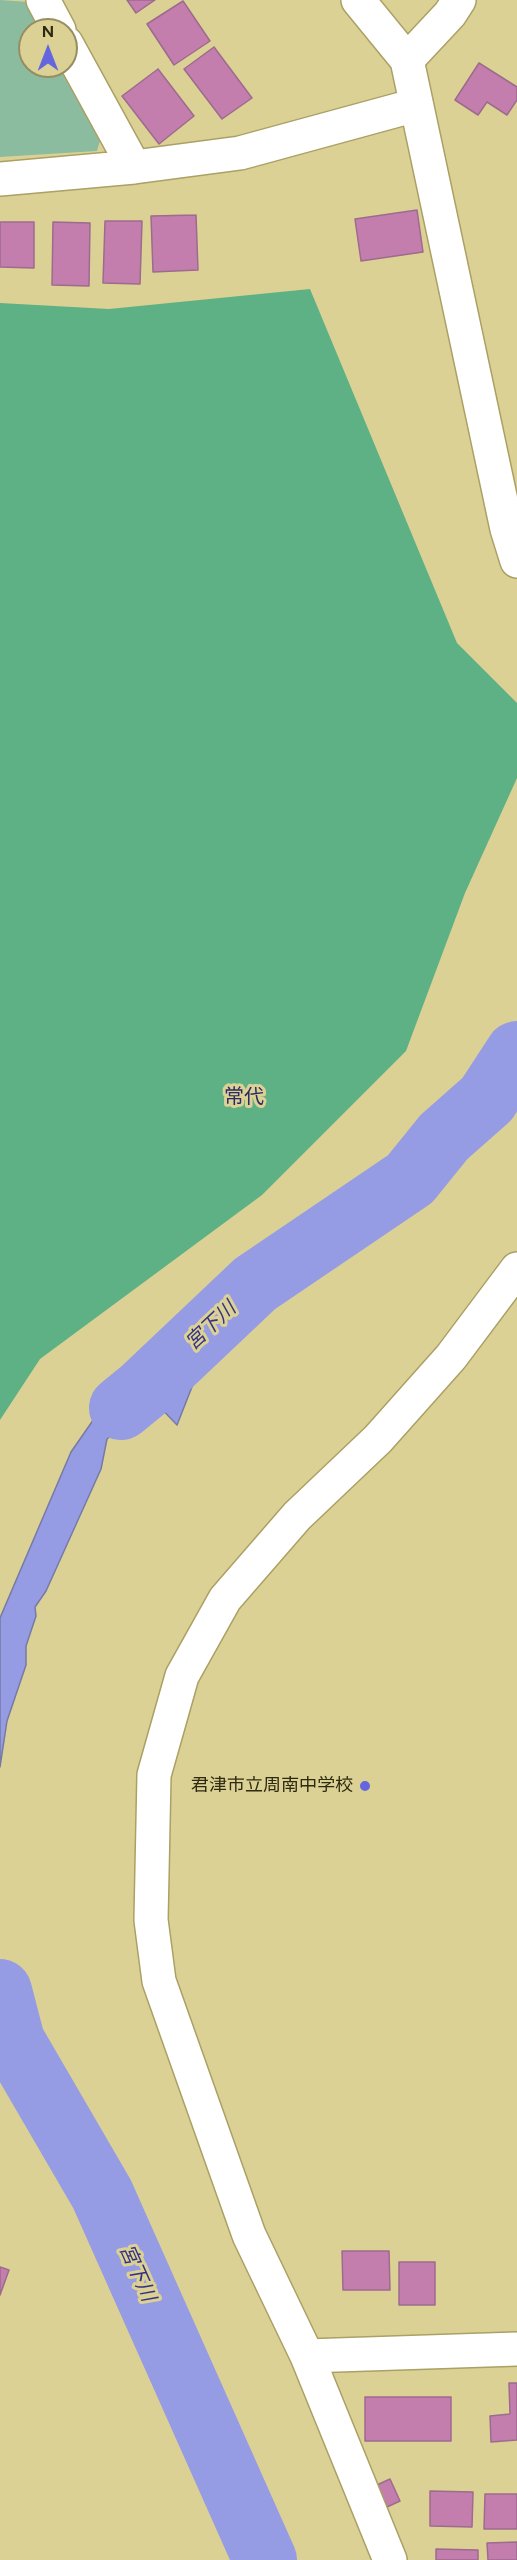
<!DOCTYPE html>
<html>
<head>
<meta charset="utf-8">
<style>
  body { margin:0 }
  #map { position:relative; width:517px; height:2560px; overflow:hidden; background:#dcd194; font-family:Figtree,sans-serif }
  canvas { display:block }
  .north { position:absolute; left:18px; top:18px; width:60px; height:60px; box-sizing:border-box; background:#dcd194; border:2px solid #968e60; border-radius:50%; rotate:0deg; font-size:16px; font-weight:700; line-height:24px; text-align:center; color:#2e2a11 }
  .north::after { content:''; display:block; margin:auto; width:21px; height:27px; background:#6565de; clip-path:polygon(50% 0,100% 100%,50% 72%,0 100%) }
</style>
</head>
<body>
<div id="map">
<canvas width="517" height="2560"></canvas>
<div class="north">N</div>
</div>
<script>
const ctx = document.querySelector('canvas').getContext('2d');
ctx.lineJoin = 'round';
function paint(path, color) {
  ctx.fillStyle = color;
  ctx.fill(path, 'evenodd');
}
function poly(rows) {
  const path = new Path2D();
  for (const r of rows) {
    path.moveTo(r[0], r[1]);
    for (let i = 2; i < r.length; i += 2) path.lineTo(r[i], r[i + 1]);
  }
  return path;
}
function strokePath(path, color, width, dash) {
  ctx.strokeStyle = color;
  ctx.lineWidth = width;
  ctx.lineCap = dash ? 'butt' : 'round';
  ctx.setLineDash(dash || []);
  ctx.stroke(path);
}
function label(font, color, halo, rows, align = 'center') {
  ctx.font = font + ' Figtree,"Noto Sans JP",sans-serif';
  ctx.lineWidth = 6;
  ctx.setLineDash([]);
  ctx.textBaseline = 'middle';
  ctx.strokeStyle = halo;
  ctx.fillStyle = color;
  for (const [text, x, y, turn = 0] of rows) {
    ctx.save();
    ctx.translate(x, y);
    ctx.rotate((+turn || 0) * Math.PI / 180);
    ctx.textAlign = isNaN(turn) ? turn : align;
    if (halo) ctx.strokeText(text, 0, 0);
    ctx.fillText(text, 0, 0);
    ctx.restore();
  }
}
paint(poly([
  [0,0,29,2,44,30,30,30,30,66,64,66,102,134,97,151,0,157]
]), '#8bbca0');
paint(poly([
  [310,289,457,643,517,703,517,778,465,893,406,1051,262,1195,40,1359,0,1420,0,303,109,309]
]), '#5eb185');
const water = poly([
  [177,1336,201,1364,177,1425,156,1403,142,1411,107,1439,101,1469,46,1591,35,1607,36,1616,26,1646,26,1665,7,1721,0,1767,0,1618,71,1452,96,1416,114,1402,133,1380,130,1371,148,1357,151,1346,177,1336]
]);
paint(water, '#959ce4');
strokePath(water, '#767aa5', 1.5);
strokePath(poly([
  [121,1408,143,1390,255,1284,410,1179,444,1137,487,1099,517,1053],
  [0,1991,13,2041,102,2194,265,2560]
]), '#959ce4', 64);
const building = poly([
  [127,0,155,0,136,13,127,0],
  [183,1,210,41,174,65,147,24,183,1],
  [214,47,252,98,222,119,184,69,214,47],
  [479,63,517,87,517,100,507,115,487,102,478,115,455,100,479,63],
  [158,69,194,116,159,144,122,96,158,69],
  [417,210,423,252,361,261,355,219,417,210],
  [196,215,198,270,153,272,151,216,196,215],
  [105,221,142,221,140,284,103,283,105,221],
  [0,222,34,222,34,268,0,267,0,222],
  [53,222,90,223,89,286,52,285,53,222],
  [342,2251,389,2251,390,2290,343,2290,342,2251],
  [399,2262,435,2262,435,2305,399,2305,399,2262],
  [0,2267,9,2270,0,2295,0,2267],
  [509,2383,517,2383,517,2440,491,2442,490,2416,510,2414,509,2383],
  [365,2397,451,2397,451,2441,365,2441,365,2397],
  [390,2479,400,2501,387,2507,377,2485,390,2479],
  [430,2491,473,2492,472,2527,430,2526,430,2491],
  [485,2494,517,2494,517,2529,484,2529,485,2494],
  [517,2542,517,2560,488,2560,487,2543,517,2542],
  [436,2549,478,2550,478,2560,436,2560,436,2549]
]);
paint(building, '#c37eae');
strokePath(building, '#9d6b8d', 1.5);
const street = poly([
  [43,0,59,30],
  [66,43,134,167],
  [407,60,450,14,459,0],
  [0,179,134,167,240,153,416,105],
  [307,2356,517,2349],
  [390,2560,307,2356,249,2235,159,1981,151,1920,154,1775,182,1676,225,1599,297,1516,378,1439,451,1357,517,1269]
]);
const secondary = poly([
  [358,0,407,60,507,529,517,561]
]);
strokePath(street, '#aba065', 36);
strokePath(secondary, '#aba065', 36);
strokePath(street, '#fff', 33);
strokePath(secondary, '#fff', 33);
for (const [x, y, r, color] of [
  [365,1786,6,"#6565de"]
]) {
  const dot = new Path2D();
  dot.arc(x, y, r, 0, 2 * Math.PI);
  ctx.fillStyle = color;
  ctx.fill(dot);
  strokePath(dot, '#dcd194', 2);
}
label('18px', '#2e2a11', '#dcd194', [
  ["君津市立周南中学校",353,1786]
], 'right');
label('20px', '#2a2a64', '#dcd194', [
  ["常代",244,1097]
]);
label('italic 20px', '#353285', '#dcd194', [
  ["宮下川",211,1326,-43],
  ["宮下川",137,2273,66]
]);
</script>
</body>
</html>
